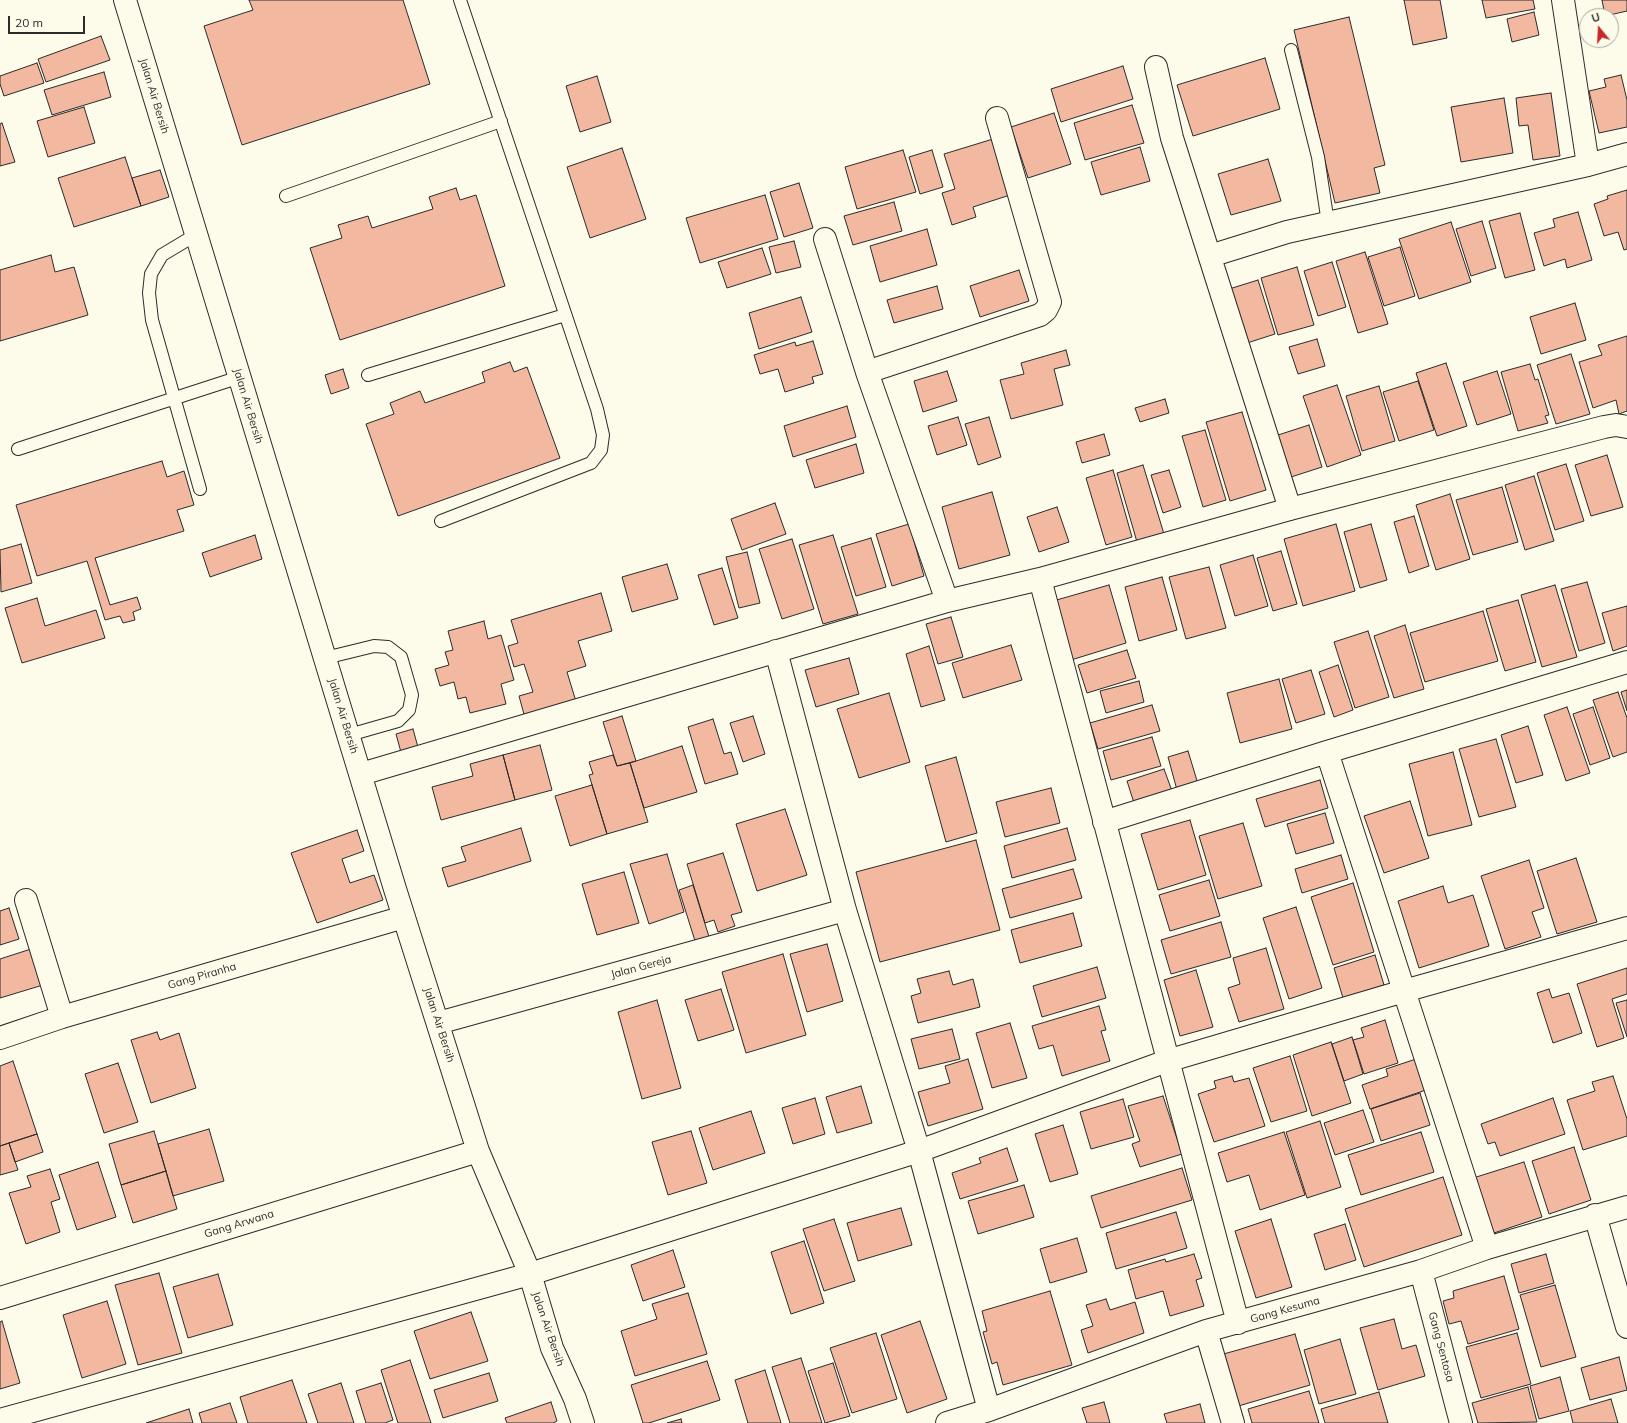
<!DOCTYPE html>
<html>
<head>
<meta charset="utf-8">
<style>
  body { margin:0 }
  #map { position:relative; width:1627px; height:1423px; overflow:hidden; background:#fdfbea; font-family:Mulish,sans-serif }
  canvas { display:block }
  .north { position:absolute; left:1579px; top:8px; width:40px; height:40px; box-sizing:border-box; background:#fdfbea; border:1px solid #a9a89e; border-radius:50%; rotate:342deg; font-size:11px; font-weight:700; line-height:16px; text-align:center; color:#2b2b2b }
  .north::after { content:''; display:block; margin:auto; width:14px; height:18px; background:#c62828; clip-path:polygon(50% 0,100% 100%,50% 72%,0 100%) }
  .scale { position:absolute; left:8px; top:16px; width:77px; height:18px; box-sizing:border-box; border:2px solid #2b2b2b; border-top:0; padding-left:5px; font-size:12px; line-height:14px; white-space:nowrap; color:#2b2b2b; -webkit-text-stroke:3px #fdfbea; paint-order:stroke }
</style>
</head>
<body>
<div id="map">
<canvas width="1627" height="1423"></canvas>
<div class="north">U</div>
<div class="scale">20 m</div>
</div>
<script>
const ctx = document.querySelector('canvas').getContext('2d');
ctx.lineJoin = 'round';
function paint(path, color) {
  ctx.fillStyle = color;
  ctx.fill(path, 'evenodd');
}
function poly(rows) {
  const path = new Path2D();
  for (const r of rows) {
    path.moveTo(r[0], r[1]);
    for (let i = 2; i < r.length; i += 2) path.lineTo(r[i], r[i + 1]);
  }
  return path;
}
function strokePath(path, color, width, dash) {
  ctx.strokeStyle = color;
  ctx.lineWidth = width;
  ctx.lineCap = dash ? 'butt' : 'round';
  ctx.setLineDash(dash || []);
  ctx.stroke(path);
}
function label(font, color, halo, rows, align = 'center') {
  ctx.font = font + ' Mulish,sans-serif';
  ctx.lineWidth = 3;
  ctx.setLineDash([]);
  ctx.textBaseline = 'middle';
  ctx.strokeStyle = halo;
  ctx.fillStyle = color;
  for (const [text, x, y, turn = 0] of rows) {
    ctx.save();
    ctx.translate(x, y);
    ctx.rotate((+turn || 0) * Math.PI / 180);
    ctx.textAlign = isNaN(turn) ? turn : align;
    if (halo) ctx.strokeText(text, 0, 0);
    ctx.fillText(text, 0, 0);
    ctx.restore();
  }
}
const building = poly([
  [249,0,403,0,430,84,242,145,204,26,253,10,249,0],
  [1404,0,1440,0,1447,38,1413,45,1404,0],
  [1482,0,1533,0,1535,9,1486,18,1482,0],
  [1602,0,1627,0,1627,11,1605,16,1602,0],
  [1534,12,1539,35,1512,42,1507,19,1534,12],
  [1349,17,1385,165,1374,168,1380,193,1335,203,1294,30,1349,17],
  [101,36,110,60,46,82,38,59,101,36],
  [1265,58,1280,109,1193,136,1177,85,1265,58],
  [37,63,44,83,4,96,0,84,0,76,37,63],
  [1123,66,1133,99,1061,122,1051,89,1123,66],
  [104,72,111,97,52,115,44,90,104,72],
  [1621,75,1627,100,1627,127,1599,133,1589,91,1606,87,1604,79,1621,75],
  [597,76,611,122,580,132,566,86,597,76],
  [1551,93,1560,156,1533,160,1528,125,1519,126,1516,98,1551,93],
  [1504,98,1513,153,1461,162,1451,107,1504,98],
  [1132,105,1144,143,1085,160,1074,123,1132,105],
  [84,107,95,143,48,157,37,121,84,107],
  [1054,113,1071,164,1028,178,1011,127,1054,113],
  [2,123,15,162,0,166,0,124,2,123],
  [993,139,1010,195,973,207,976,217,952,225,942,193,955,189,944,154,993,139],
  [1140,147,1150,181,1101,195,1091,162,1140,147],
  [622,148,646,219,590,238,567,167,622,148],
  [903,150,916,192,857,209,845,167,903,150],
  [932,150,943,187,920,194,909,157,932,150],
  [125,157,141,206,74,227,58,178,125,157],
  [1268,159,1281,201,1231,215,1218,174,1268,159],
  [160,170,169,197,141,206,132,178,160,170],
  [799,183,813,228,784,237,770,192,799,183],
  [456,188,460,200,476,195,505,286,340,340,310,248,342,238,338,225,368,216,372,228,433,209,429,197,456,188],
  [1627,190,1627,249,1624,250,1618,232,1604,236,1594,204,1608,199,1607,196,1627,190],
  [765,195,778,239,700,263,686,218,765,195],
  [894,202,902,231,853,245,844,216,894,202],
  [1578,212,1592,260,1567,268,1565,259,1544,266,1534,233,1555,227,1553,219,1578,212],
  [1520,213,1535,270,1505,278,1489,221,1520,213],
  [1482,221,1496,268,1471,276,1456,229,1482,221],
  [1451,222,1471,282,1419,299,1399,239,1451,222],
  [927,229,937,265,880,282,870,246,927,229],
  [794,241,801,267,776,273,769,247,794,241],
  [1400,247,1415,296,1384,306,1368,257,1400,247],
  [762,248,771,274,727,288,718,262,762,248],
  [1365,252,1388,324,1358,333,1336,261,1365,252],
  [51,255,55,272,74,267,88,315,0,341,0,270,51,255],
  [1332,262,1346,307,1318,316,1304,271,1332,262],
  [1297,267,1314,325,1278,335,1261,278,1297,267],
  [1019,270,1029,301,980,317,970,286,1019,270],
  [1258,280,1275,334,1244,344,1226,290,1258,280],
  [937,286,943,309,894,323,887,300,937,286],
  [801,297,812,332,759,349,749,313,801,297],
  [1575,303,1586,340,1541,354,1530,317,1575,303],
  [1627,336,1627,411,1619,414,1616,400,1593,408,1579,362,1602,355,1598,345,1627,336],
  [1317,339,1325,366,1298,374,1289,347,1317,339],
  [813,341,823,374,812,377,814,383,785,392,778,369,760,374,754,355,795,342,796,346,813,341],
  [1066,350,1070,365,1054,369,1063,405,1011,419,1000,380,1024,374,1021,363,1066,350],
  [1571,354,1590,414,1556,424,1537,365,1571,354],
  [510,362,514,372,527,367,560,458,398,516,366,424,394,414,390,403,420,391,425,403,485,382,482,372,510,362],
  [1446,363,1467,426,1437,436,1416,373,1446,363],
  [1530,364,1535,380,1538,379,1549,415,1545,416,1548,423,1518,431,1501,372,1530,364],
  [343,369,349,388,331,394,325,375,343,369],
  [947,371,957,401,923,412,914,381,947,371],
  [1497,371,1511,414,1477,425,1463,382,1497,371],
  [1418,381,1434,430,1399,441,1383,392,1418,381],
  [1337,385,1361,455,1327,467,1303,396,1337,385],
  [1379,386,1395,441,1362,451,1346,396,1379,386],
  [1165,399,1169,413,1140,422,1135,408,1165,399],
  [847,406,856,437,793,457,784,426,847,406],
  [1242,412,1266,490,1230,501,1206,422,1242,412],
  [958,417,967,445,937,455,928,426,958,417],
  [989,417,1001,457,978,465,965,424,989,417],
  [1309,425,1322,467,1288,478,1275,436,1309,425],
  [1205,430,1226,500,1203,507,1182,436,1205,430],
  [1104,434,1110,455,1082,463,1076,442,1104,434],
  [856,444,864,473,815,488,806,460,856,444],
  [1607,455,1623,507,1591,516,1575,465,1607,455],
  [162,461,167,477,184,471,194,505,177,510,184,531,95,558,110,605,137,597,141,609,133,612,135,620,123,623,120,616,105,620,87,561,37,576,16,505,162,461],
  [1566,464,1584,521,1555,530,1537,473,1566,464],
  [1143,465,1164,534,1137,542,1117,473,1143,465],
  [1113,470,1132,537,1106,545,1086,478,1113,470],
  [1169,470,1181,507,1163,513,1151,475,1169,470],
  [1534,476,1554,541,1525,550,1505,485,1534,476],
  [1502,487,1518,542,1473,555,1456,500,1502,487],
  [992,492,1010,555,959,569,942,507,992,492],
  [1450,494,1470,559,1436,570,1416,505,1450,494],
  [775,503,786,534,742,550,731,519,775,503],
  [1057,507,1069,542,1039,552,1027,517,1057,507],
  [1414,516,1429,566,1409,573,1394,522,1414,516],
  [909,524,924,576,892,586,876,534,909,524],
  [1336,524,1355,591,1303,606,1284,539,1336,524],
  [1371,524,1387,580,1360,588,1344,532,1371,524],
  [255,535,262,559,210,577,202,553,255,535],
  [833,535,858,614,823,624,799,545,833,535],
  [871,538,886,587,856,596,841,547,871,538],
  [792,539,814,609,782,619,759,549,792,539],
  [21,544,32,583,1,592,0,550,21,544],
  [1281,551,1297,604,1273,611,1257,558,1281,551],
  [747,552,760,603,739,608,726,557,747,552],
  [1253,555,1268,606,1235,616,1220,565,1253,555],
  [667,564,678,599,632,612,622,577,667,564],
  [1209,567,1226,628,1186,639,1169,577,1209,567],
  [722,568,738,618,714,625,698,575,722,568],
  [1162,577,1177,630,1139,641,1125,587,1162,577],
  [1587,582,1605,643,1579,651,1561,589,1587,582],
  [1109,585,1126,643,1071,660,1053,601,1109,585],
  [1555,585,1577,657,1542,667,1521,595,1555,585],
  [601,593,612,631,578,641,586,666,567,672,578,708,525,718,519,696,533,692,524,664,514,667,508,646,518,643,511,620,601,593],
  [37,598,45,626,96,610,105,638,22,663,5,608,37,598],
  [1518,600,1536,662,1505,671,1486,609,1518,600],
  [1627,606,1627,646,1613,651,1602,613,1627,606],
  [1483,611,1498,661,1425,682,1410,633,1483,611],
  [951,617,963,657,938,664,926,624,951,617],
  [484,621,488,639,501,635,514,680,501,684,506,704,470,713,466,697,458,699,454,682,440,686,435,669,449,665,445,652,453,650,448,631,484,621],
  [1405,625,1424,689,1394,698,1374,636,1405,625],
  [1368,631,1389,697,1355,708,1334,642,1368,631],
  [1011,645,1022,680,963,698,952,663,1011,645],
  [929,646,945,700,921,707,906,654,929,646],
  [1127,650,1136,678,1087,693,1078,665,1127,650],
  [849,658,859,694,816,707,805,670,849,658],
  [1338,665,1353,710,1334,717,1319,672,1338,665],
  [1311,670,1325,714,1296,723,1282,679,1311,670],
  [1279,679,1292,729,1240,743,1227,693,1279,679],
  [1139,681,1144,702,1106,713,1100,691,1139,681],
  [1627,690,1627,711,1621,692,1627,690],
  [1618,692,1627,718,1627,752,1613,757,1593,700,1618,692],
  [889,693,910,762,859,778,837,709,889,693],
  [1152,705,1160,731,1098,749,1090,723,1152,705],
  [1567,707,1590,773,1566,781,1544,715,1567,707],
  [1593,707,1610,758,1590,765,1573,714,1593,707],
  [622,716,636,761,617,766,603,722,622,716],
  [753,716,765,754,743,762,730,723,753,716],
  [713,719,724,754,731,752,738,774,705,784,688,727,713,719],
  [1528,726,1543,775,1516,783,1501,735,1528,726],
  [413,729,419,751,402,756,396,734,413,729],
  [1152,737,1161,766,1111,780,1103,751,1152,737],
  [1496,739,1516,807,1479,817,1459,749,1496,739],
  [540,745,552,790,515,800,503,755,540,745],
  [682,746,697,792,644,808,630,763,682,746],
  [1188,751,1198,784,1177,790,1168,757,1188,751],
  [1453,752,1472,825,1428,836,1409,764,1453,752],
  [503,755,515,800,441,820,432,787,473,776,470,764,503,755],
  [613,755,617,766,630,763,648,822,607,834,589,775,593,774,589,762,613,755],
  [956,757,977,833,946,842,925,766,956,757],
  [1164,769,1172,791,1134,803,1127,781,1164,769],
  [1320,780,1328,808,1265,827,1256,799,1320,780],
  [592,785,607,834,570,846,555,796,592,785],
  [1051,788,1060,823,1005,837,996,802,1051,788],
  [1410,801,1429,858,1384,873,1364,816,1410,801],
  [785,809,807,875,757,891,736,824,785,809],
  [1325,813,1334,843,1296,854,1287,824,1325,813],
  [1190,820,1206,875,1158,890,1141,834,1190,820],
  [1243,823,1262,886,1218,899,1199,836,1243,823],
  [521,828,531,861,448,887,442,868,466,861,461,847,521,828],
  [1067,828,1076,860,1012,878,1004,846,1067,828],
  [357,830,364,851,342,859,350,883,374,875,383,900,317,923,291,853,357,830],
  [976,840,1000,930,880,962,856,872,976,840],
  [723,853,742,912,731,915,735,926,718,932,714,920,705,923,687,864,723,853],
  [667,854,684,912,649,924,630,864,667,854],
  [1341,855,1348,879,1302,893,1295,869,1341,855],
  [1576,858,1597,922,1557,934,1537,871,1576,858],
  [1529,860,1544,908,1532,912,1541,937,1505,949,1481,876,1529,860],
  [1073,869,1082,898,1010,918,1002,889,1073,869],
  [624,872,639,923,597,935,582,884,624,872],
  [1209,880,1220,916,1170,931,1159,895,1209,880],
  [1353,883,1374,952,1333,965,1311,897,1353,883],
  [693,885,710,940,696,944,679,890,693,885],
  [1443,886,1448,903,1473,895,1489,946,1419,968,1398,901,1443,886],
  [1296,907,1322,988,1289,999,1263,918,1296,907],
  [9,908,19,939,0,945,0,911,9,908],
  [1073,913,1082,946,1020,963,1011,930,1073,913],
  [1221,922,1231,957,1171,974,1161,940,1221,922],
  [827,944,843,1001,807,1012,790,954,827,944],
  [1266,948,1284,1009,1239,1022,1228,988,1240,984,1233,958,1266,948],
  [31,949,43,985,0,998,0,959,31,949],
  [783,954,806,1035,746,1053,722,972,783,954],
  [1375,955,1384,985,1343,998,1334,968,1375,955],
  [1097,967,1106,998,1042,1017,1033,986,1097,967],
  [1627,968,1627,994,1612,999,1624,1038,1597,1047,1577,984,1627,968],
  [1196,970,1213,1027,1180,1036,1164,980,1196,970],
  [949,971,953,985,973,979,980,1007,918,1023,911,996,921,993,917,979,949,971],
  [721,989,734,1030,698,1041,685,1000,721,989],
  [1549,989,1552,998,1569,993,1582,1033,1553,1043,1537,993,1549,989],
  [657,1000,681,1088,642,1099,618,1012,657,1000],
  [1627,1000,1627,1037,1616,1003,1627,1000],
  [1099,1006,1106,1030,1101,1031,1110,1061,1062,1076,1053,1045,1039,1049,1032,1026,1099,1006],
  [1385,1020,1398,1063,1364,1074,1353,1040,1364,1037,1361,1028,1385,1020],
  [1010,1023,1027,1078,992,1088,976,1033,1010,1023],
  [952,1029,960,1059,919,1069,911,1039,952,1029],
  [157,1032,160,1040,179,1033,196,1088,151,1103,131,1040,157,1032],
  [1352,1037,1363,1074,1344,1081,1332,1044,1352,1037],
  [1331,1042,1351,1103,1312,1116,1293,1055,1331,1042],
  [1290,1056,1307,1111,1271,1122,1253,1068,1290,1056],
  [968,1059,983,1109,928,1126,918,1092,950,1083,945,1066,968,1059],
  [1416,1059,1426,1090,1370,1109,1362,1085,1388,1076,1386,1069,1416,1059],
  [13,1061,37,1134,0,1146,0,1066,13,1061],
  [118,1063,138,1122,104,1133,85,1074,118,1063],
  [1232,1076,1234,1082,1249,1078,1265,1126,1214,1142,1198,1094,1216,1088,1214,1081,1232,1076],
  [1613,1076,1627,1119,1627,1136,1583,1150,1567,1100,1595,1091,1592,1082,1613,1076],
  [861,1086,872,1123,837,1133,826,1097,861,1086],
  [1420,1093,1430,1125,1381,1141,1371,1109,1420,1093],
  [1163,1096,1182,1154,1140,1167,1132,1144,1140,1141,1128,1106,1163,1096],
  [815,1098,825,1134,793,1144,782,1108,815,1098],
  [1553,1098,1565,1134,1500,1156,1495,1142,1488,1144,1481,1124,1553,1098],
  [1123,1099,1134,1137,1091,1149,1080,1112,1123,1099],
  [1363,1110,1374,1142,1335,1155,1324,1123,1363,1110],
  [751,1111,765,1153,713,1170,699,1128,751,1111],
  [1320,1121,1341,1187,1307,1198,1286,1132,1320,1121],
  [1063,1125,1078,1174,1050,1182,1035,1134,1063,1125],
  [209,1129,224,1181,173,1196,158,1144,209,1129],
  [154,1131,166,1171,121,1185,109,1144,154,1131],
  [691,1131,707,1183,668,1195,652,1142,691,1131],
  [1284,1132,1305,1195,1260,1210,1249,1175,1227,1182,1218,1153,1284,1132],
  [1421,1132,1434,1172,1361,1195,1348,1155,1421,1132],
  [37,1134,43,1152,15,1162,9,1143,37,1134],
  [9,1143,18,1170,0,1175,0,1146,9,1143],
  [1574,1147,1591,1200,1549,1214,1532,1161,1574,1147],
  [1007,1148,1018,1181,960,1199,952,1173,981,1163,979,1158,1007,1148],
  [98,1162,116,1217,77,1230,59,1175,98,1162],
  [1524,1162,1542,1217,1488,1235,1470,1179,1524,1162],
  [1182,1168,1192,1200,1101,1228,1091,1196,1182,1168],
  [50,1169,60,1199,51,1202,60,1232,26,1244,9,1193,31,1187,27,1176,50,1169],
  [166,1171,177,1209,133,1223,121,1185,166,1171],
  [1443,1177,1462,1235,1364,1267,1345,1209,1443,1177],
  [1024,1185,1034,1217,978,1234,968,1201,1024,1185],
  [901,1208,912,1245,858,1261,847,1223,901,1208],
  [1176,1212,1187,1248,1116,1269,1106,1233,1176,1212],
  [834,1219,855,1281,824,1291,803,1229,834,1219],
  [1271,1219,1292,1287,1256,1298,1235,1231,1271,1219],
  [1345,1224,1356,1260,1325,1270,1314,1234,1345,1224],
  [1077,1238,1087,1272,1050,1283,1040,1249,1077,1238],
  [804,1241,824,1303,791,1314,771,1252,804,1241],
  [673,1250,685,1287,643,1301,631,1265,673,1250],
  [1194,1254,1202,1278,1196,1280,1204,1306,1170,1316,1163,1291,1136,1299,1128,1270,1165,1259,1166,1262,1194,1254],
  [1546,1254,1554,1283,1519,1293,1511,1264,1546,1254],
  [159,1273,182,1353,138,1365,115,1285,159,1273],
  [218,1274,233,1325,188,1338,173,1287,218,1274],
  [1504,1276,1519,1329,1468,1344,1461,1321,1449,1324,1443,1301,1454,1298,1453,1291,1504,1276],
  [1555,1285,1576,1357,1541,1367,1520,1295,1555,1285],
  [1050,1291,1072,1365,1003,1385,997,1362,992,1364,983,1332,987,1331,982,1311,1050,1291],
  [688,1293,707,1354,635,1376,621,1331,657,1319,652,1304,688,1293],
  [1106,1299,1110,1310,1135,1302,1144,1333,1088,1353,1081,1330,1093,1326,1086,1305,1106,1299],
  [107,1301,126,1364,82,1378,63,1315,107,1301],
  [471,1312,488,1361,430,1379,414,1331,471,1312],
  [1394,1319,1402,1349,1416,1345,1425,1376,1378,1390,1360,1328,1394,1319],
  [2,1321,20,1383,0,1389,0,1322,2,1321],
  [920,1321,947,1399,907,1413,881,1335,920,1321],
  [876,1333,897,1399,852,1413,830,1348,876,1333],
  [1517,1333,1531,1384,1481,1398,1466,1347,1517,1333],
  [1295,1334,1310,1385,1235,1407,1220,1355,1295,1334],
  [1340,1339,1356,1394,1319,1404,1304,1350,1340,1339],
  [1619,1357,1627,1390,1590,1400,1581,1368,1619,1357],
  [801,1358,822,1423,790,1423,772,1367,801,1358],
  [410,1360,431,1423,398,1423,381,1370,410,1360],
  [707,1361,720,1400,649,1423,643,1423,631,1385,707,1361],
  [833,1363,850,1416,825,1423,808,1371,833,1363],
  [765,1370,781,1423,748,1423,735,1380,765,1370],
  [489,1373,498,1401,443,1418,434,1390,489,1373],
  [1560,1377,1569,1411,1539,1419,1530,1386,1560,1377],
  [292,1380,307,1423,248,1423,240,1397,292,1380],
  [341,1383,354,1423,318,1423,308,1394,341,1383],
  [381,1383,393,1420,385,1423,366,1423,356,1391,381,1383],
  [1528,1387,1537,1422,1478,1423,1472,1403,1528,1387],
  [1309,1391,1319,1423,1252,1423,1248,1409,1309,1391],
  [1379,1392,1388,1423,1325,1423,1321,1409,1379,1392],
  [1611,1399,1618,1423,1573,1423,1570,1411,1611,1399],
  [551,1402,557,1421,553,1423,507,1423,505,1418,551,1402],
  [1104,1402,1110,1423,1087,1423,1082,1408,1104,1402],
  [230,1403,237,1423,202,1423,199,1413,230,1403],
  [1200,1404,1205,1423,1167,1423,1164,1414,1200,1404],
  [189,1409,193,1423,146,1423,189,1409],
  [681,1419,682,1423,667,1423,681,1419]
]);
paint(building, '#f2b8a0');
strokePath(building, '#2b2b2b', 1);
const service = poly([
  [1291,50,1318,157,1328,223],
  [286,196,501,121],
  [197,234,162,255,151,274,149,293,152,320,200,489],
  [368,375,565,315],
  [18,449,240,377],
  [441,521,591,463,601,450,603,435,597,409,460,0],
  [325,658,374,646,388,647,401,657,412,695,409,710,398,721,349,735]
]);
const minor = poly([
  [125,0,395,889,478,1151,530,1274,552,1348,575,1399,583,1423],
  [1563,0,1588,165],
  [1156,67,1172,138,1290,509],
  [825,239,867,372,947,601],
  [1210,256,1287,232,1588,165,1627,154],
  [867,372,1040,315,1046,310,1050,302,997,118],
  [1040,579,1238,1323],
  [776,651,845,910,919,1151,989,1410],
  [1327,752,1487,1248],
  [361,774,947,601,1040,579,1290,509,1604,427,1616,425,1627,427],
  [1104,822,1327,752,1627,662],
  [26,900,62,1017],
  [438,1023,845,910],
  [0,1038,62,1017,404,917],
  [1595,1215,1627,1327],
  [1421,1271,1461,1423],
  [0,1298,478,1151],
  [1206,1331,1233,1423],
  [0,1420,530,1274,919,1151,1167,1061,1404,991,1627,928],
  [947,1423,989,1410,1206,1331,1421,1271,1487,1248,1627,1207]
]);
strokePath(service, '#2b2b2b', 14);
strokePath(minor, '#2b2b2b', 24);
strokePath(service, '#fdfbea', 12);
strokePath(minor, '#fdfbea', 22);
label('11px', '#2b2b2b', '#fdfbea', [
  ["Jalan Air Bersih",154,96,73],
  ["Jalan Air Bersih",248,406,73],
  ["Jalan Air Bersih",343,716,73],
  ["Jalan Gereja",641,967,-15],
  ["Gang Piranha",202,976,-16],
  ["Jalan Air Bersih",439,1025,72],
  ["Gang Arwana",239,1224,-17],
  ["Gang Kesuma",1285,1310,-16],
  ["Jalan Air Bersih",548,1329,71],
  ["Gang Sentosa",1441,1347,75]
]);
</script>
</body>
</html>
